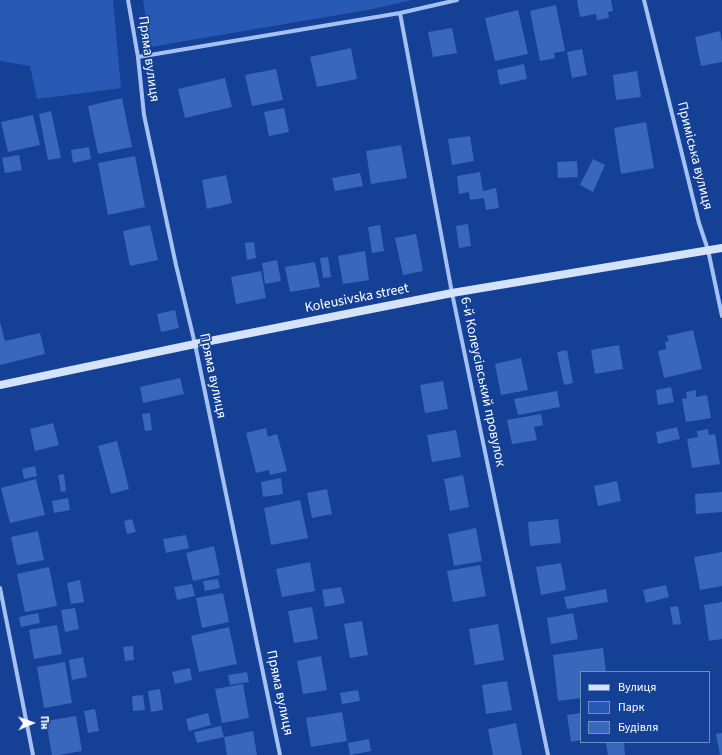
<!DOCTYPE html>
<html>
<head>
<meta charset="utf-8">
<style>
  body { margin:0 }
  #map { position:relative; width:722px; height:755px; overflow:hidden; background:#144196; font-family:"Source Sans 3",sans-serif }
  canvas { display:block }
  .legend { position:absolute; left:580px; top:671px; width:130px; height:72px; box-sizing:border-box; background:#144196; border:1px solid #728dc0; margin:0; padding:5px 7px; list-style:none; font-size:12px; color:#fff }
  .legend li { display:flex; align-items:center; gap:8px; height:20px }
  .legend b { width:20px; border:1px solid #728dc0 }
  .north { position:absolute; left:12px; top:703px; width:40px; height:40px; -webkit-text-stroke:3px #144196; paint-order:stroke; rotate:88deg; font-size:11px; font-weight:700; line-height:16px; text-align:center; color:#fff }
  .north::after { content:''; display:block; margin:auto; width:14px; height:18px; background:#fff; clip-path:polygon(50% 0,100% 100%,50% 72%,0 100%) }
</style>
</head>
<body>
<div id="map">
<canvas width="722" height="755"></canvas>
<ul class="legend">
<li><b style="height:5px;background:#d4e2fc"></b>Вулиця</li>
<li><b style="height:11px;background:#2759b5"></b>Парк</li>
<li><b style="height:11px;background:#3867bc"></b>Будівля</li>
</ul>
<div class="north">Пн</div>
</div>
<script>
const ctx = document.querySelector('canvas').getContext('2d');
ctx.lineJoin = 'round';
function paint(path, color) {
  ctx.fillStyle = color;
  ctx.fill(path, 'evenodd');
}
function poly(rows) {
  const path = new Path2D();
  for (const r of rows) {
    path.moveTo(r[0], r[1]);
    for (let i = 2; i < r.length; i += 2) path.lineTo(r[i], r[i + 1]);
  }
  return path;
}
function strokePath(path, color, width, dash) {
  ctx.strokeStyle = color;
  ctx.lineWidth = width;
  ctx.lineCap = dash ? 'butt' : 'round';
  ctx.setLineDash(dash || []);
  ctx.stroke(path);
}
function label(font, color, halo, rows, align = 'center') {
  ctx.font = font + ' "Source Sans 3",sans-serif';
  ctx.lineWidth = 3;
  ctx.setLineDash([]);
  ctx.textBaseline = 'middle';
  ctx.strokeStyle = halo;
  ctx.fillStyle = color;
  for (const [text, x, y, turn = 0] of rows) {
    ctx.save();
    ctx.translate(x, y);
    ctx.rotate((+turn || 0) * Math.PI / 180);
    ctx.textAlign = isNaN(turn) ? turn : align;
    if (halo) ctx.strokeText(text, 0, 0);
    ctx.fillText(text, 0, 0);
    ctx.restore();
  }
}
paint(poly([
  [0,0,113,0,121,88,37,99,30,66,0,61],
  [143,0,412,0,373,9,150,47]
]), '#2759b5');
paint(poly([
  [577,0,611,0,613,11,608,12,609,18,597,20,596,14,580,17],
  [556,5,565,51,554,53,555,58,540,61,530,11],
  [518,10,528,54,495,61,485,18],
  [452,28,457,53,433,57,428,32],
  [720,31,722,43,722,62,701,66,695,37],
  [351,48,357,79,317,87,310,57],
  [582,49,587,75,572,78,567,52],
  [524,64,527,79,500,85,497,70],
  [276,69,283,100,252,106,245,75],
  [637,71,641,97,616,100,613,75],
  [225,78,232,107,185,118,178,89],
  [122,98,132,147,98,154,88,106],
  [284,108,289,132,269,136,264,112],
  [51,111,61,158,48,160,39,114],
  [33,115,40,145,8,152,1,122],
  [646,122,654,168,621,174,614,128],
  [470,136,474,161,452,165,448,139],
  [401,145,407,178,371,184,366,151],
  [89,147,91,159,73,163,71,150],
  [19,155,22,170,5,173,2,158],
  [135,156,145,207,108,215,98,163],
  [593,159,605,165,593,192,580,185],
  [577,161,578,177,558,178,557,162],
  [480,172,483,191,496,188,499,208,486,210,484,198,470,200,469,192,459,194,457,176],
  [360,173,363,186,335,191,332,178],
  [226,175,232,203,207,209,202,180],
  [468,224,471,246,459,248,456,226],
  [150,225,158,260,130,266,123,231],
  [380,225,384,251,372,253,368,227],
  [416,234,423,271,403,275,395,238],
  [254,242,256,258,247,260,245,243],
  [365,251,369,280,343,284,338,256],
  [328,257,331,277,323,278,320,258],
  [277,260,281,281,265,284,262,263],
  [315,262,320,287,290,292,285,267],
  [261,271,266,298,236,304,231,277],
  [175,310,179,328,161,332,157,314],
  [0,322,5,341,40,333,45,354,0,365],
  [693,330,702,369,664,378,658,351,666,349,665,342,669,341,667,336],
  [619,345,623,369,595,374,591,350],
  [567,350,573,383,564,385,557,352],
  [521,358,528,390,501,395,495,364],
  [180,378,184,394,143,403,140,387],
  [443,381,448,409,425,413,420,385],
  [671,387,674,402,658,405,656,390],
  [696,390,696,397,707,395,711,418,686,422,682,399,687,398,686,392],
  [557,391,560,407,518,415,514,399],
  [150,413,152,430,145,431,142,414],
  [541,414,543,425,534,427,537,440,512,444,507,420],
  [53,423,59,445,35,451,30,429],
  [677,427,680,439,658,444,656,432],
  [266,428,268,437,277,434,287,471,270,475,269,470,256,473,246,433],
  [708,429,709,435,715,434,720,464,692,468,687,439,698,437,697,431],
  [456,430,461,457,432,462,427,435],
  [117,441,129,489,111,494,98,446],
  [35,466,37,476,24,479,22,469],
  [64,474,66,491,61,492,58,475],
  [463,475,469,507,450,511,444,479],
  [281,478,283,494,263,497,261,482],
  [36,479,45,515,10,523,1,488],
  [617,481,621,501,598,506,594,486],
  [327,489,332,514,312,518,307,493],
  [722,492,722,512,696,514,695,494],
  [68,498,70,510,54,513,52,501],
  [300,500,308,538,271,545,264,508],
  [132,519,136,532,127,534,124,521],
  [558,519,561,543,530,546,528,522],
  [476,528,482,561,454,566,448,534],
  [38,531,44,560,17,565,11,537],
  [186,535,189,548,166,553,163,539],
  [214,546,220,575,193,581,186,553],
  [722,552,722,586,700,590,694,557],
  [310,562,315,591,282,597,276,569],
  [561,563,566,590,541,595,536,567],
  [480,565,486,596,453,602,447,571],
  [49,567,57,606,25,612,17,574],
  [218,579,220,588,205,591,203,581],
  [80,580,84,602,71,604,67,583],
  [192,584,195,596,177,600,174,587],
  [666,585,669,597,646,603,643,590],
  [341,587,345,603,325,607,322,590],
  [606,589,608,602,567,609,564,597],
  [223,593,229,622,202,628,196,598],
  [722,602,722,639,709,641,704,605],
  [678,606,681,624,673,625,670,607],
  [312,607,318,639,294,643,288,611],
  [75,608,79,629,65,632,61,610],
  [38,613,40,623,21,627,19,617],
  [573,613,578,639,551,644,547,618],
  [362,621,368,655,350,658,344,624],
  [498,624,504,660,475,665,469,629],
  [57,625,62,654,34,659,29,630],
  [229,627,237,664,199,672,191,636],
  [133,646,134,660,125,661,123,647],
  [603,648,606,672,581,672,581,698,558,701,553,655],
  [321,656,327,690,303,694,297,661],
  [83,657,87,677,72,680,69,660],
  [65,662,72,703,44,708,37,667],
  [190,668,192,680,175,684,172,672],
  [247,672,249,682,230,685,228,675],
  [507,681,512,710,486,714,482,685],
  [243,684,249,718,222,723,215,689],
  [160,689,163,710,151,712,148,691],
  [358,690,360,701,342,704,340,693],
  [143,695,145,710,133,711,132,696],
  [95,709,99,731,88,733,84,711],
  [342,712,347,741,311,747,306,718],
  [208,713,211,725,189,731,186,719],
  [581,713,581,740,571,742,567,715],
  [76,716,82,751,59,755,52,755,46,721],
  [516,723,522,755,493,755,488,729],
  [221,726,224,737,197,743,194,732],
  [253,731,257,755,227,755,224,737],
  [722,733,722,755,720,755,716,734],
  [369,739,371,751,350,755,348,743],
  [614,742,624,742,625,755,608,755,606,743]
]), '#3867bc');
strokePath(poly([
  [128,0,138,57,144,115,176,265,195,344,280,755],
  [644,0,699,223,708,250,722,316],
  [400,13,452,293,548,755],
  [138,57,400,13,457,0],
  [0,588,33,755]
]), '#a5c1f2', 4);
strokePath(poly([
  [0,385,195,344,452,293,722,248]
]), '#d4e2fc', 8);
label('14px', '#fff', '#144196', [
  ["Пряма вулиця",148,59,82],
  ["Приміська вулиця",694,156,76],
  ["Koleusivska street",357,299,-11],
  ["Пряма вулиця",212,376,78],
  ["6-й Колеусівський провулок",482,382,78],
  ["Пряма вулиця",279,693,78]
]);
</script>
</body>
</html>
